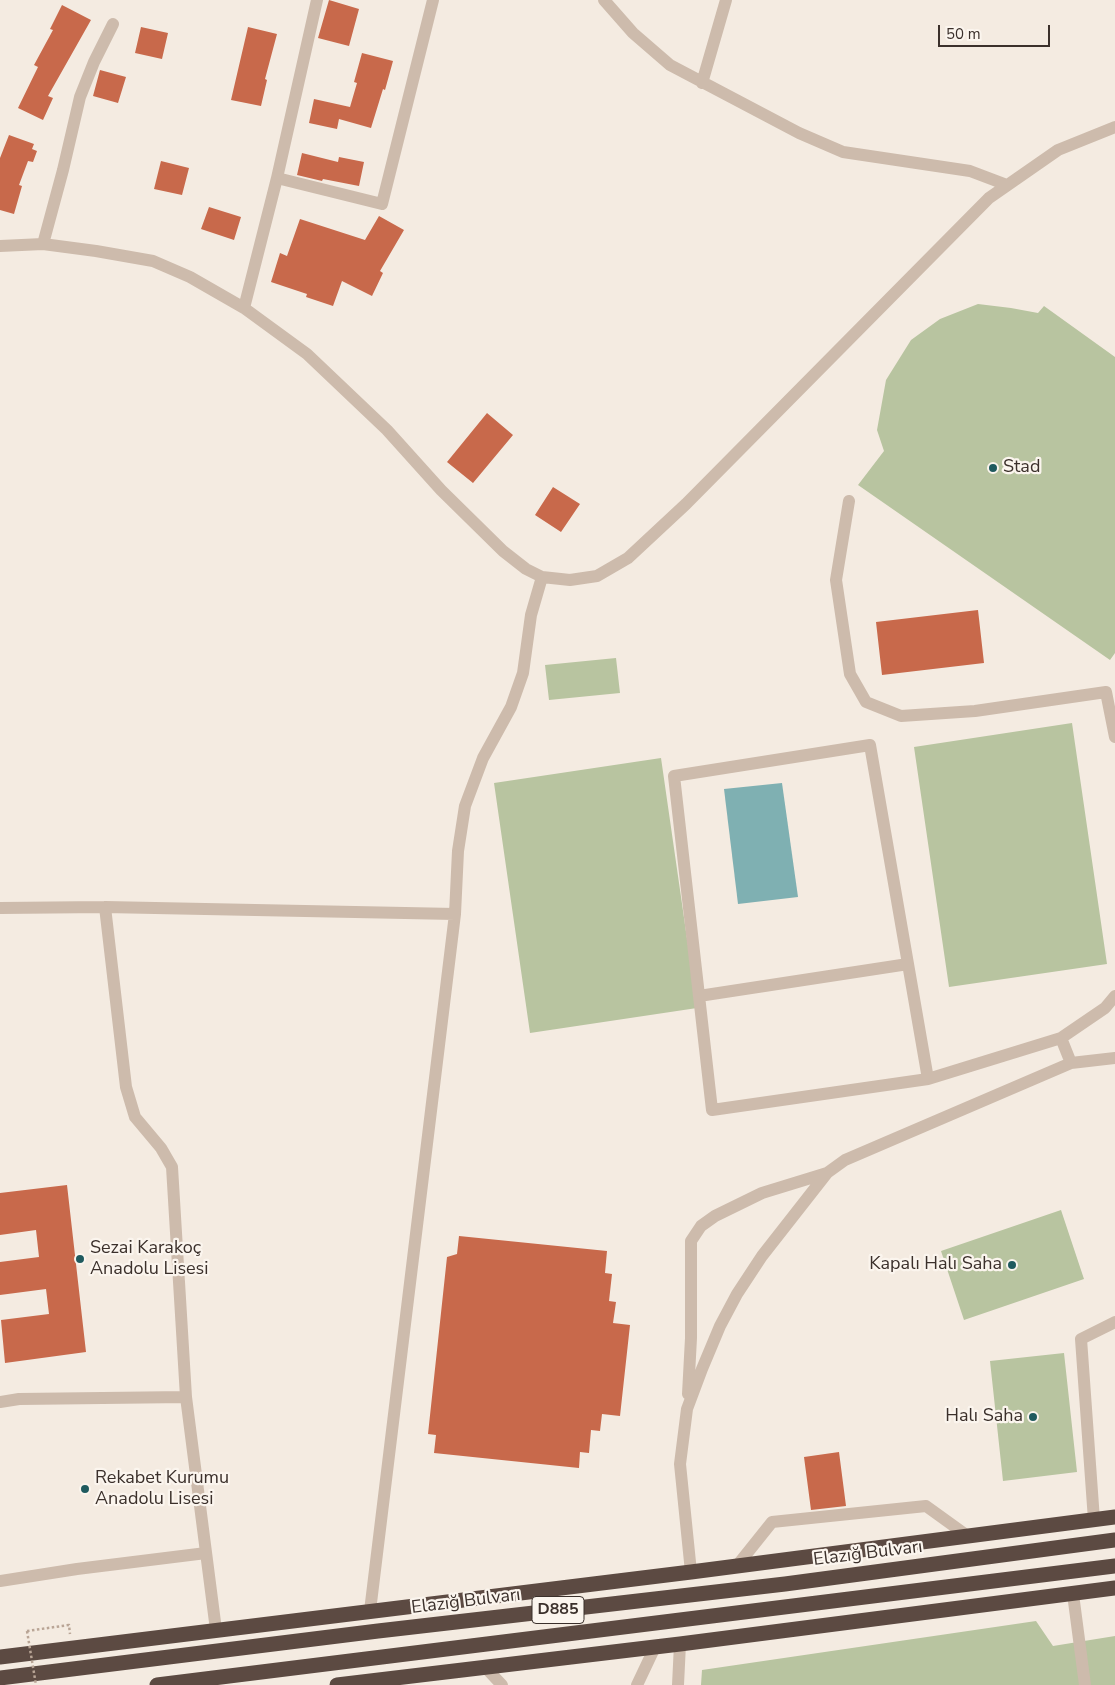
<!DOCTYPE html>
<html>
<head>
<meta charset="utf-8">
<style>
  body { margin:0 }
  #map { position:relative; width:1115px; height:1685px; overflow:hidden; background:#f4ebe1; font-family:"Nunito Sans",sans-serif }
  canvas { display:block }
  .scale { position:absolute; left:938px; top:25px; width:112px; height:22px; box-sizing:border-box; border:2px solid #3b302b; border-top:0; padding-left:6px; font-size:15px; line-height:18px; white-space:nowrap; color:#3b302b; -webkit-text-stroke:4px #fbf5ee; paint-order:stroke }
</style>
</head>
<body>
<div id="map">
<canvas width="1115" height="1685"></canvas>
<div class="scale">50 m</div>
</div>
<script>
const ctx = document.querySelector('canvas').getContext('2d');
ctx.lineJoin = 'round';
function paint(path, color) {
  ctx.fillStyle = color;
  ctx.fill(path, 'evenodd');
}
function poly(rows) {
  const path = new Path2D();
  for (const r of rows) {
    path.moveTo(r[0], r[1]);
    for (let i = 2; i < r.length; i += 2) path.lineTo(r[i], r[i + 1]);
  }
  return path;
}
function strokePath(path, color, width, dash) {
  ctx.strokeStyle = color;
  ctx.lineWidth = width;
  ctx.lineCap = dash ? 'butt' : 'round';
  ctx.setLineDash(dash || []);
  ctx.stroke(path);
}
function label(font, color, halo, rows, align = 'center') {
  ctx.font = font + ' "Nunito Sans",sans-serif';
  ctx.lineWidth = 4.5;
  ctx.setLineDash([]);
  ctx.textBaseline = 'middle';
  ctx.strokeStyle = halo;
  ctx.fillStyle = color;
  for (const [text, x, y, turn = 0] of rows) {
    ctx.save();
    ctx.translate(x, y);
    ctx.rotate((+turn || 0) * Math.PI / 180);
    ctx.textAlign = isNaN(turn) ? turn : align;
    if (halo) ctx.strokeText(text, 0, 0);
    ctx.fillText(text, 0, 0);
    ctx.restore();
  }
}
paint(poly([
  [978,304,1011,308,1038,313,1044,306,1115,357,1115,653,1110,660,858,485,884,451,877,430,886,380,911,340,940,319],
  [616,658,620,693,549,700,545,665],
  [1072,723,1107,964,949,987,914,747],
  [661,758,697,1008,530,1033,494,783],
  [1061,1210,1084,1279,964,1320,941,1251],
  [1064,1353,1077,1472,1003,1481,990,1361],
  [1036,1621,1053,1646,1115,1636,1115,1685,701,1685,702,1670]
]), '#b8c4a0');
paint(poly([
  [782,783,798,897,738,904,724,789]
]), '#7fb0b2');
paint(poly([
  [329,0,359,9,349,46,318,38],
  [62,5,91,20,48,96,53,98,43,120,18,108,38,67,34,65,53,30,50,29],
  [141,27,168,33,162,59,135,53],
  [248,27,277,34,265,79,267,80,261,106,231,100],
  [362,53,393,61,385,90,383,89,371,128,339,119,337,129,309,123,314,99,350,107,357,83,354,82],
  [100,70,126,77,118,103,93,96],
  [9,135,34,144,32,149,37,151,33,162,28,161,19,185,22,186,14,214,0,210,0,158],
  [302,153,338,162,339,157,364,162,359,186,323,179,322,181,297,175],
  [161,161,189,168,182,195,154,189],
  [209,207,241,217,234,240,201,229],
  [379,216,404,230,380,271,383,273,372,296,342,281,333,306,306,297,307,294,271,282,280,253,287,256,300,219,365,240],
  [487,413,513,435,473,483,447,462],
  [553,487,580,504,561,532,535,515],
  [978,610,984,663,882,675,876,622],
  [67,1185,86,1352,5,1363,1,1320,49,1314,46,1289,0,1295,0,1262,39,1257,36,1230,0,1235,0,1193],
  [459,1236,607,1251,605,1273,612,1274,609,1301,616,1302,613,1323,630,1325,620,1416,602,1414,600,1431,591,1430,589,1453,580,1452,579,1468,434,1453,436,1435,428,1434,447,1257,457,1254],
  [839,1452,846,1506,811,1510,804,1457]
]), '#c8694b');
strokePath(poly([
  [27,1631,69,1625,70,1634]
]), '#b9a596', 2.5, [2.5, 2.5]);
strokePath(poly([
  [604,0,633,33,670,65,799,133,843,152,970,171,1007,185],
  [702,83,726,0],
  [277,178,382,204,433,0],
  [43,244,63,170,80,97,94,62,113,24],
  [0,246,43,244,96,251,153,261,190,277,244,308,307,354,387,430,441,490,503,551,526,569,542,577,570,580,597,576,628,558,686,504,989,198,1058,150,1115,127],
  [244,308,277,178,317,0],
  [849,501,836,580,850,674,866,702,901,716,975,711,1106,692,1115,737],
  [105,907,126,1087,135,1117,161,1148,172,1167,186,1397,216,1630],
  [0,908,105,907,455,914],
  [699,996,908,964],
  [1071,1063,1115,1058],
  [928,1079,870,745,674,776,712,1110,928,1079,1061,1038],
  [688,1394,691,1338,691,1241,701,1226,715,1216,762,1193,827,1173],
  [0,1402,19,1399,186,1397],
  [1094,1520,1081,1339,1115,1322],
  [736,1567,772,1522,926,1506,969,1537],
  [691,1572,680,1464,687,1409,702,1369,720,1326,737,1294,762,1256,827,1173,845,1160,1071,1063,1061,1038,1105,1008,1115,996],
  [0,1581,77,1569,206,1553],
  [1073,1594,1085,1685],
  [370,1611,455,914,458,851,465,806,483,758,511,707,523,673,531,615,542,577],
  [485,1667,502,1685],
  [637,1685,655,1647],
  [678,1685,680,1644]
]), '#cdbbac', 12);
strokePath(poly([
  [0,1657,691,1572,1115,1517],
  [0,1678,378,1631,785,1584,1115,1540],
  [157,1685,1115,1566],
  [337,1685,680,1644,1115,1588]
]), '#5c4a42', 15);
strokePath(poly([
  [27,1631,36,1685]
]), '#b9a596', 2.5, [2.5, 2.5]);
for (const [x, y, r, color] of [
  [993,468,5,"#1f5a5e"],
  [80,1259,5,"#1f5a5e"],
  [1012,1265,5,"#1f5a5e"],
  [1033,1417,5,"#1f5a5e"],
  [85,1489,5,"#1f5a5e"]
]) {
  const dot = new Path2D();
  dot.arc(x, y, r, 0, 2 * Math.PI);
  ctx.fillStyle = color;
  ctx.fill(dot);
  strokePath(dot, '#fbf5ee', 2);
}
for (const [x, y, w] of [
  [558,1610,52]
]) {
  const box = new Path2D();
  box.roundRect(x - w / 2, y - 13.5, w, 27, 4);
  ctx.fillStyle = '#fbf5ee';
  ctx.fill(box);
  strokePath(box, '#3b302b', 1);
}
label('bold 16px', '#3b302b', null, [
  ["D885",558,1610]
]);
label('18px', '#3b302b', '#fbf5ee', [
  ["Stad",1003,468],
  ["Sezai Karakoç",90,1249],
  ["Anadolu Lisesi",90,1270],
  ["Kapalı Halı Saha",1002,1265,"right"],
  ["Halı Saha",1023,1417,"right"],
  ["Rekabet Kurumu",95,1479],
  ["Anadolu Lisesi",95,1500]
], 'left');
label('18px', '#3b302b', '#fbf5ee', [
  ["Elazığ Bulvarı",868,1554,-7],
  ["Elazığ Bulvarı",466,1602,-7]
]);
</script>
</body>
</html>
